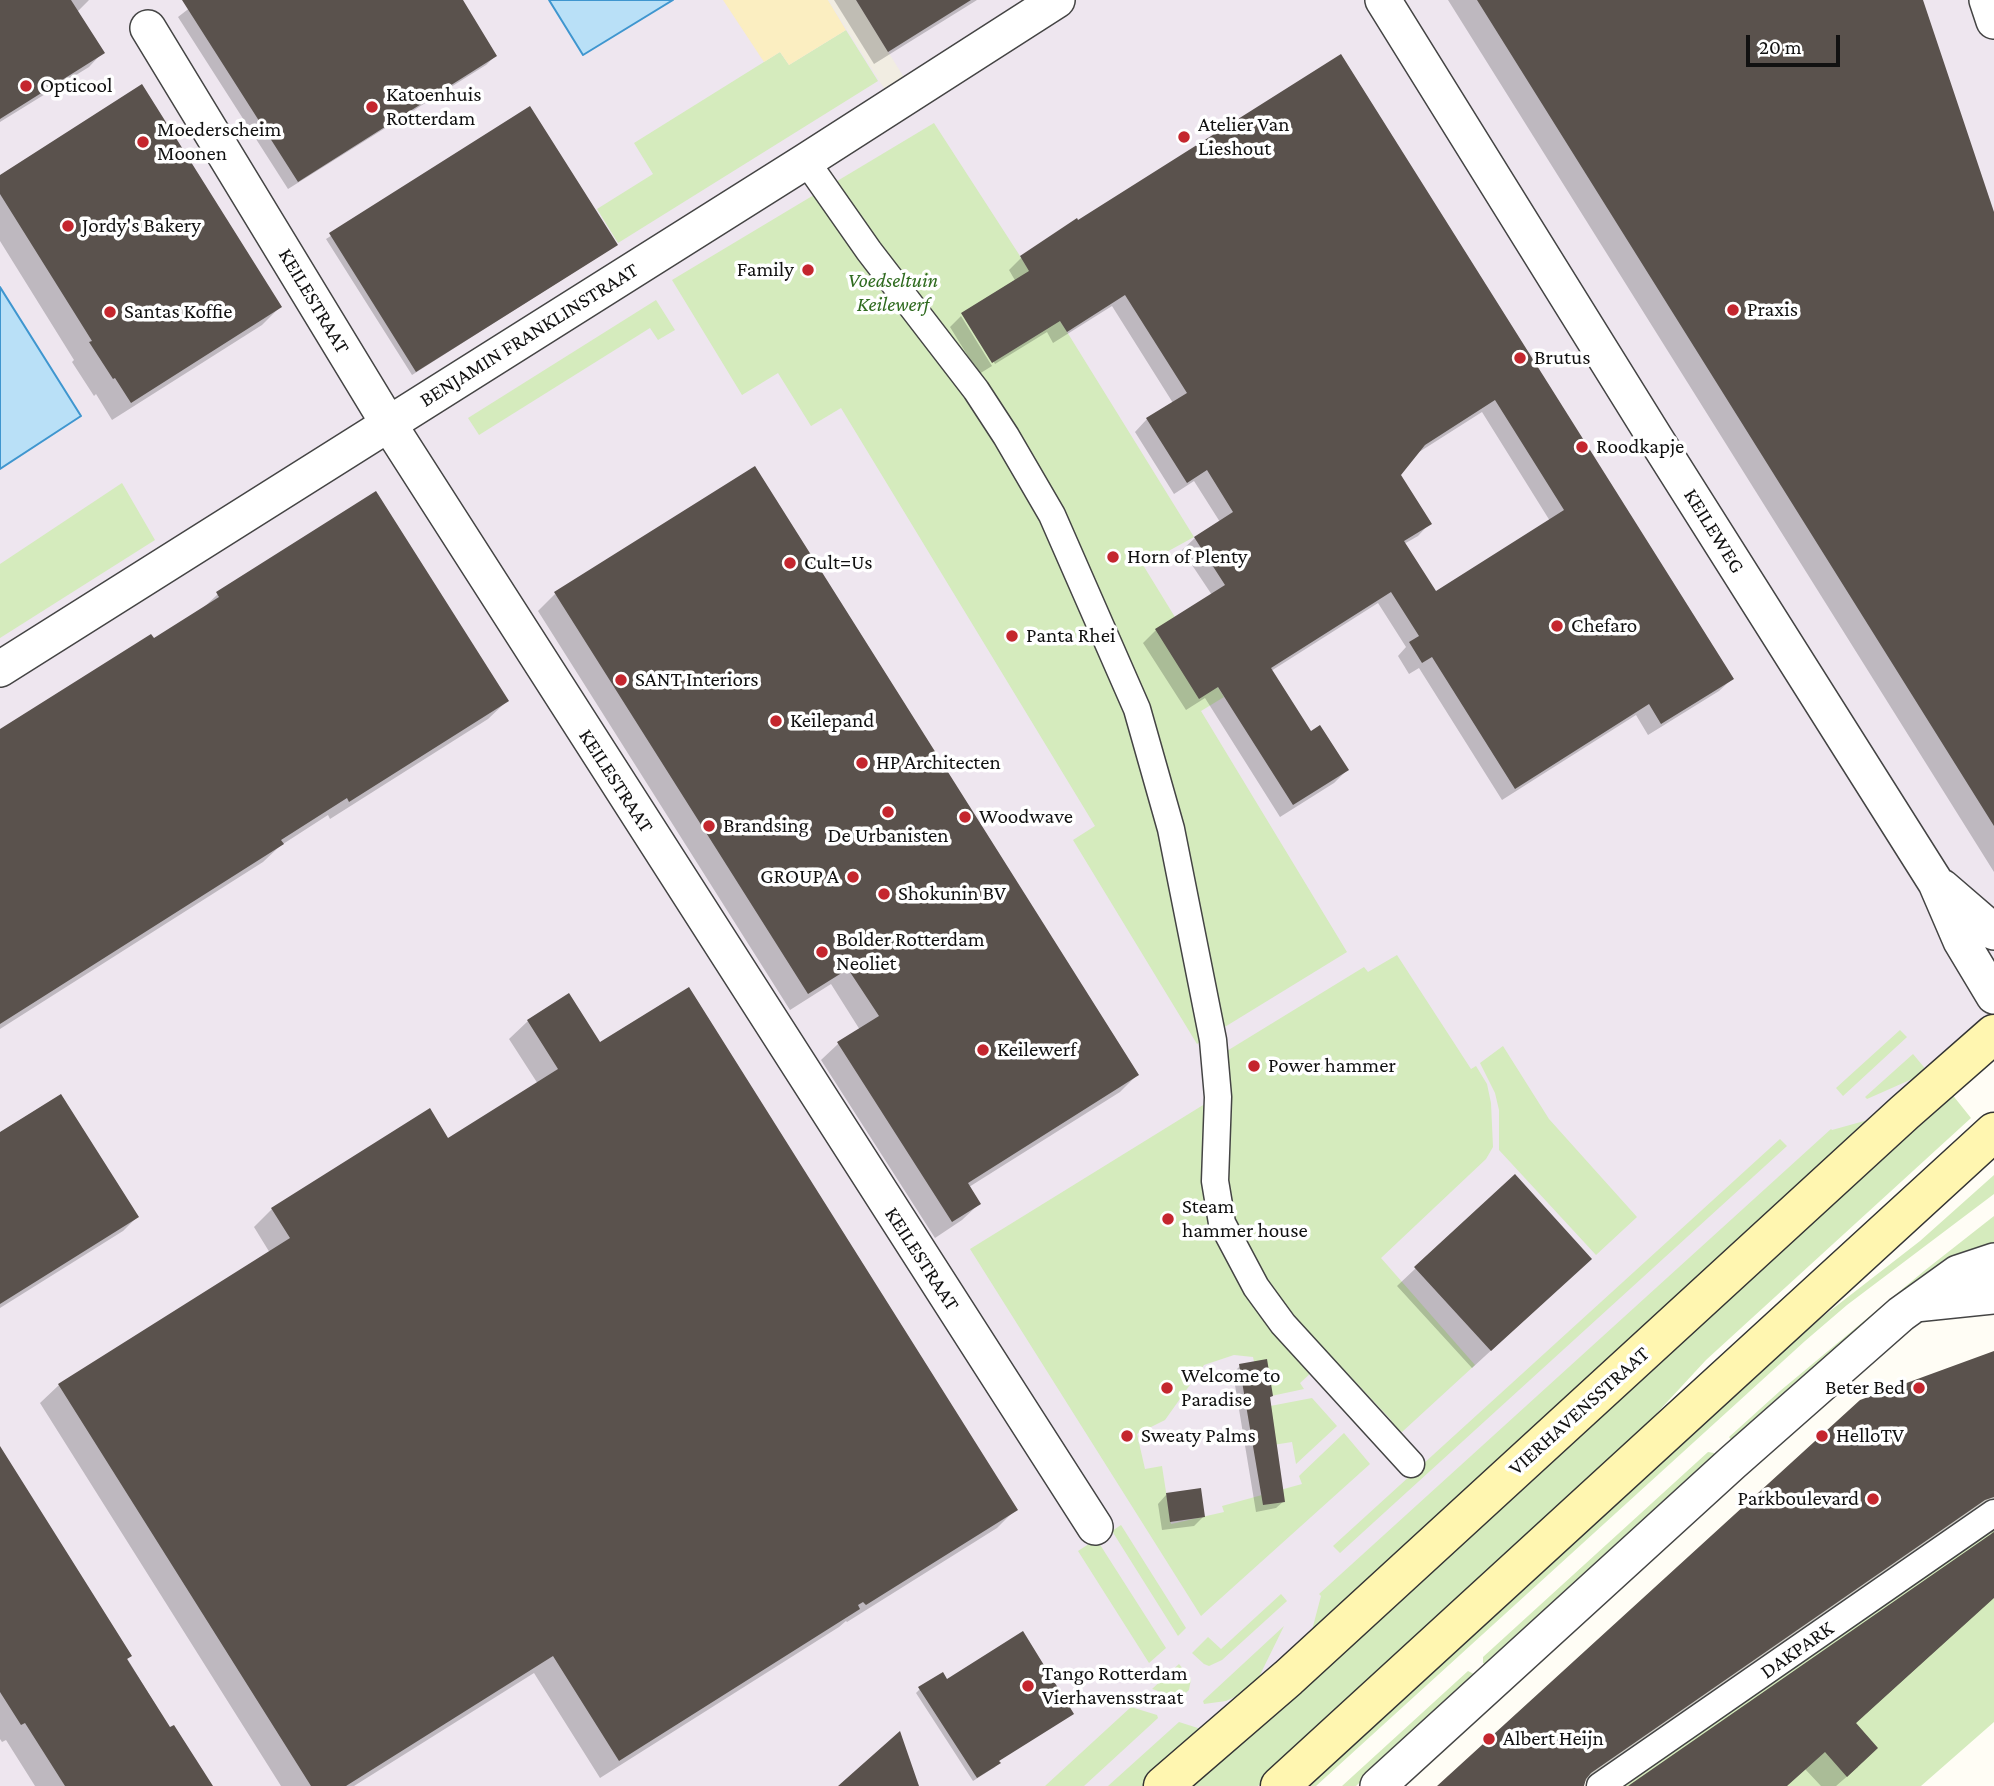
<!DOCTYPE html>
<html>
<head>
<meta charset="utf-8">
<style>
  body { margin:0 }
  #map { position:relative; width:1994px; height:1786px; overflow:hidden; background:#fffdf5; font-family:"Crimson Pro",serif }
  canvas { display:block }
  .scale { position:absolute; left:1746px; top:35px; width:94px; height:32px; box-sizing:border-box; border:4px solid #111; border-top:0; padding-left:9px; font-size:21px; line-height:24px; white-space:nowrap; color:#111; -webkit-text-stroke:5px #fff; paint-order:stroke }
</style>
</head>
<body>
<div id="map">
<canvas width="1994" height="1786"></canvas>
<div class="scale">20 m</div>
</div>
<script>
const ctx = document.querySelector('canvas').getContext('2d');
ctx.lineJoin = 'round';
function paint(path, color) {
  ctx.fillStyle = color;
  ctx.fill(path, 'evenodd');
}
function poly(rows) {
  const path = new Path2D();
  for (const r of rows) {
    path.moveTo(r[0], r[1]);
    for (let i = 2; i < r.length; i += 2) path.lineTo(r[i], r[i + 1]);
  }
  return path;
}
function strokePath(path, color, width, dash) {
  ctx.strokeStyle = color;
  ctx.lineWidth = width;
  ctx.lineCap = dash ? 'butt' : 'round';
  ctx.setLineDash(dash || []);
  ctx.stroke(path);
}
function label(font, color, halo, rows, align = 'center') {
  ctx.font = font + ' "Crimson Pro",serif';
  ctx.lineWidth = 7;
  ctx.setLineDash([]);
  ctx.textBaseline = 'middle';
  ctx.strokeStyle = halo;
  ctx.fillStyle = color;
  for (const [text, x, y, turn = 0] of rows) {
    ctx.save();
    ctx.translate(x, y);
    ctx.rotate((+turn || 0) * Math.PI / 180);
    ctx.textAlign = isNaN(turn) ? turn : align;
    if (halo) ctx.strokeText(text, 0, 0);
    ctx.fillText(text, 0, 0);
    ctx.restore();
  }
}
paint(poly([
  [0,0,1994,0,1994,1020,1139,1786,0,1786]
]), '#eee6ef');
paint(poly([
  [846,30,878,81,618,243,597,209,653,174,634,143,780,52,789,65],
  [934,123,1020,256,1194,537,1143,565,1224,697,1201,711,1347,952,1197,1044,1073,840,1095,826,841,408,811,426,778,373,742,395,672,280],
  [656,300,675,330,658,340,650,328,479,435,468,418],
  [122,483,155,540,0,638,0,564],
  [1397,955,1471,1069,1476,1066,1487,1084,1491,1103,1493,1147,1486,1159,1381,1258,1475,1365,1402,1432,1390,1424,1391,1420,1332,1357,1328,1356,1274,1300,1230,1221,1222,1054,1364,967,1368,972],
  [1900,1030,1907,1037,1843,1096,1836,1088],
  [1503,1046,1549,1119,1637,1217,1596,1255,1499,1150,1499,1110,1495,1093,1480,1063],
  [1913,1054,1928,1072,1867,1099,1865,1097],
  [1951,1093,1971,1118,1706,1360,1632,1440,1294,1754,1258,1786,1190,1786],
  [1208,1102,1207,1164,1313,1371,1300,1383,1304,1389,1262,1398,1253,1357,1234,1355,1204,1365,1165,1420,1137,1434,1145,1469,1162,1466,1171,1524,1224,1512,1222,1506,1302,1484,1299,1476,1344,1433,1370,1464,1201,1616,970,1249],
  [1875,1118,1312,1630,1321,1596,1319,1594,1831,1129,1832,1130],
  [1780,1139,1787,1146,1340,1553,1333,1546],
  [1994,1175,1994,1194,1847,1305,1805,1341,1316,1786,1303,1786,1799,1335,1920,1241],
  [1994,1216,1994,1250,1732,1441,1729,1437,1780,1391,1924,1271],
  [1312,1398,1337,1426,1296,1464,1292,1442,1273,1445,1265,1407],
  [1708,1452,1714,1453,1715,1458,1487,1665,1483,1663,1483,1657],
  [1121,1525,1186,1628,1178,1636,1112,1531],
  [1994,1528,1994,1722,1921,1786,1615,1786],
  [1095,1540,1097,1540,1166,1648,1149,1663,1078,1551],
  [1281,1594,1287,1601,1222,1660,1209,1666,1204,1664,1192,1653,1208,1637,1221,1649],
  [1284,1626,1259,1677,1261,1680,1241,1694,1226,1701,1204,1704,1203,1701],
  [1179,1664,1191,1679,1189,1690,1180,1698,1152,1689],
  [1468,1671,1474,1674,1474,1678,1356,1786,1342,1786],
  [1131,1707,1157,1715,1158,1718,1084,1786,1045,1786],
  [1179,1722,1201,1729,1203,1732,1144,1786,1108,1786]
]), '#d5ebbd');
paint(poly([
  [723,0,828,0,846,30,789,65,780,52,764,62]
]), '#fbeec1');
paint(poly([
  [828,0,856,0,913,92,894,104]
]), '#f1ede2');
const water = poly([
  [549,0,673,0,583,55,549,0],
  [0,287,81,416,0,469,0,287]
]);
paint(water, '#b9e0f7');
strokePath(water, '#3f96cf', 2);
paint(poly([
  [0,0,89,0,77,12,102,53,89,67,0,122],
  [200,0,460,0,495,56,486,65,288,189,178,17],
  [834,0,977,0,874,64],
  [1448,0,1921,0,1994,217,1994,872],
  [1341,57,1732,679,1719,691,1648,735,1636,715,1502,800,1419,668,1409,674,1398,656,1406,647,1378,603,1271,671,1310,734,1347,770,1334,783,1280,817,1205,698,1186,710,1143,643,1156,630,1212,595,1182,550,1195,538,1220,522,1194,481,1174,494,1135,432,1147,419,1173,403,1112,306,1053,343,1047,332,995,364,965,315,962,315,1016,282,1009,270,1021,258],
  [1482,412,1550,521,1436,594,1404,544,1418,536,1430,523,1399,475,1416,454],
  [529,109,612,248,412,375,326,239],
  [0,177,280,307,262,325,112,420,96,394,94,396,72,362,74,360,0,241],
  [961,316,992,366,979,374,950,327],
  [218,594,507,701,488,719,330,819,328,815,280,846,263,862,0,1029,0,732,153,641,201,610],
  [555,594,1137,1075,1120,1092,969,1187,979,1204,962,1220,935,1238,821,1060,838,1044,860,1030,831,984,790,1010,538,611],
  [528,1021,600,1045,1016,1509,997,1528,847,1622,846,1621,839,1627,600,1778,534,1673,354,1786,281,1786,40,1403,59,1385,270,1253,254,1227,272,1209,448,1140,538,1084,509,1039],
  [5,1131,137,1217,123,1231,0,1308,0,1132],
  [1416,1268,1571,1277,1472,1368,1397,1286],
  [1994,1353,1994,1597,1855,1724,1858,1767,1836,1786,1821,1786,1805,1769,1786,1786,1631,1786,1991,1536,1992,1530,1965,1518,1584,1782,1583,1786,1438,1786],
  [1240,1366,1272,1396,1268,1399,1284,1501,1276,1508,1256,1512,1233,1373],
  [0,1449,170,1729,211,1786,35,1786,6,1740,2,1742,0,1739],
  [1166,1495,1203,1517,1194,1526,1162,1530,1158,1504],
  [920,1689,998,1761,995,1767,973,1781,916,1693]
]), '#0003');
paint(poly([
  [0,0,71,0,105,53,0,119],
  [182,0,463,0,497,56,298,182],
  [856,0,971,0,888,52],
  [1477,0,1923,0,1994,212,1994,826],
  [1341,54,1734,679,1661,724,1649,704,1515,789,1432,657,1422,663,1409,642,1419,636,1391,592,1271,668,1311,731,1320,725,1349,770,1293,805,1218,687,1199,699,1155,629,1225,585,1194,537,1233,512,1207,470,1187,483,1146,418,1187,393,1125,295,1067,332,1060,321,992,363,961,313,1029,271,1020,256,1077,218,1078,220],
  [1495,400,1564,510,1436,591,1404,541,1432,524,1401,475,1425,445],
  [142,84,282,307,131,403,115,378,113,379,89,342,92,341,0,194,0,175],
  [530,106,618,245,416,372,329,233],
  [755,466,1139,1075,968,1183,981,1204,952,1222,837,1042,879,1016,848,969,808,994,554,592],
  [376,491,509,701,349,802,347,798,281,840,284,844,0,1024,0,729,151,634,154,638,219,597,216,592],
  [689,987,1018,1510,866,1605,863,1602,858,1605,860,1609,619,1761,553,1656,346,1786,311,1786,58,1384,290,1238,271,1208,430,1108,448,1138,558,1069,527,1020,569,993,600,1042],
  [61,1094,139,1217,0,1304,0,1132],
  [1515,1174,1592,1259,1491,1351,1414,1267],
  [1994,1351,1994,1497,1985,1500,1591,1773,1586,1779,1584,1786,1437,1786,1860,1400],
  [1267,1359,1273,1396,1270,1397,1285,1502,1263,1505,1239,1364],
  [0,1446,132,1656,127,1659,170,1727,174,1725,213,1786,65,1786,25,1723,21,1725,0,1692],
  [1201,1488,1205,1517,1170,1522,1166,1493],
  [1994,1532,1994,1598,1856,1723,1878,1748,1847,1777,1825,1752,1787,1786,1628,1786],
  [1023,1631,1074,1714,999,1761,1001,1763,977,1778,918,1687,943,1672,947,1679],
  [900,1731,919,1786,838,1786]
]), '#5a524d');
const pedestrian = poly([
  [806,161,869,251,976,390,1006,436,1052,515,1137,709,1171,829,1213,1040,1218,1097,1215,1181,1222,1223,1256,1287,1283,1324,1411,1464],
  [1600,1786,1994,1513]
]);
const minor = poly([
  [1383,0,1657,441,1936,883,1961,941,1994,996],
  [1987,0,1994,21],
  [148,28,388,423,1095,1527],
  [0,669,806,161,1057,0],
  [1942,887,1994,932],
  [1915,1304,1994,1296],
  [1378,1786,1732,1463,1901,1314,1958,1273,1994,1261]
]);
const secondary = poly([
  [1163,1786,1288,1678,1904,1113,1994,1034],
  [1280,1786,1994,1132]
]);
strokePath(pedestrian, '#444', 29);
strokePath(minor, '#444', 38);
strokePath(secondary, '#333', 41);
strokePath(pedestrian, '#fff', 26);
strokePath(minor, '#fff', 35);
strokePath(secondary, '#fff6b0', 38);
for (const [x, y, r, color] of [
  [26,86,7,"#c4262e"],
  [372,107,7,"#c4262e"],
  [1184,137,7,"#c4262e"],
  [143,142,7,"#c4262e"],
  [68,226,7,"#c4262e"],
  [808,270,7,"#c4262e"],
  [1733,310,7,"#c4262e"],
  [110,312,7,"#c4262e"],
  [1520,358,7,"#c4262e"],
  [1582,447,7,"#c4262e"],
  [1113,557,7,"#c4262e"],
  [790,563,7,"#c4262e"],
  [1557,626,7,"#c4262e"],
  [1012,636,7,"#c4262e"],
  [621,680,7,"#c4262e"],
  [776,721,7,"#c4262e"],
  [862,763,7,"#c4262e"],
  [888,812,7,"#c4262e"],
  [965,817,7,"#c4262e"],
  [709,826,7,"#c4262e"],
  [853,877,7,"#c4262e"],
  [884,894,7,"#c4262e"],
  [822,952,7,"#c4262e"],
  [983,1050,7,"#c4262e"],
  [1254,1066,7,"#c4262e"],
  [1168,1219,7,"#c4262e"],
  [1167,1388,7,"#c4262e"],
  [1919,1388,7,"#c4262e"],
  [1127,1436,7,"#c4262e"],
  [1822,1436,7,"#c4262e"],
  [1873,1499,7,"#c4262e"],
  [1028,1686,7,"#c4262e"],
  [1489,1739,7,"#c4262e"]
]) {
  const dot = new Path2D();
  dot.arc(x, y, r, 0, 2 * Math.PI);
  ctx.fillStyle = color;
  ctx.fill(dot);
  strokePath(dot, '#fff', 2.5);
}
label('21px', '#111', '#fff', [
  ["Opticool",40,86],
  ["Katoenhuis",386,95],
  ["Rotterdam",386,119],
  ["Atelier Van",1198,125],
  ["Lieshout",1198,149],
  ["Moederscheim",157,130],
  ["Moonen",157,154],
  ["Jordy's Bakery",82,226],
  ["Family",794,270,"right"],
  ["Praxis",1747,310],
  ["Santas Koffie",124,312],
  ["Brutus",1534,358],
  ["Roodkapje",1596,447],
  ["Horn of Plenty",1127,557],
  ["Cult=Us",804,563],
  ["Chefaro",1571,626],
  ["Panta Rhei",1026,636],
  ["SANT Interiors",635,680],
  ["Keilepand",790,721],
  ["HP Architecten",876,763],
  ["Woodwave",979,817],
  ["Brandsing",723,826],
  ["De Urbanisten",888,836,"center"],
  ["GROUP A",839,877,"right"],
  ["Shokunin BV",898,894],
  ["Bolder Rotterdam",836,940],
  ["Neoliet",836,964],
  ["Keilewerf",997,1050],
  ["Power hammer",1268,1066],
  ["Steam",1182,1207],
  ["hammer house",1182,1231],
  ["Welcome to",1181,1376],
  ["Paradise",1181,1400],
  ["Beter Bed",1905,1388,"right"],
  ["Sweaty Palms",1141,1436],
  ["HelloTV",1836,1436],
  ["Parkboulevard",1859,1499,"right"],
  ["Tango Rotterdam",1042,1674],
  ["Vierhavensstraat",1042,1698],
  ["Albert Heijn",1503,1739]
], 'left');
label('italic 21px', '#2f6b1f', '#fff', [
  ["Voedseltuin",893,281],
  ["Keilewerf",893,305]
]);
label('21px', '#111', '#fff', [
  ["KEILESTRAAT",314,301,59],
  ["BENJAMIN FRANKLINSTRAAT",529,335,-32],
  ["KEILEWEG",1714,531,58],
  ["KEILESTRAAT",616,781,57],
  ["KEILESTRAAT",922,1259,57],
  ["VIERHAVENSSTRAAT",1579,1411,-42],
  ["DAKPARK",1797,1650,-35]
]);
</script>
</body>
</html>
